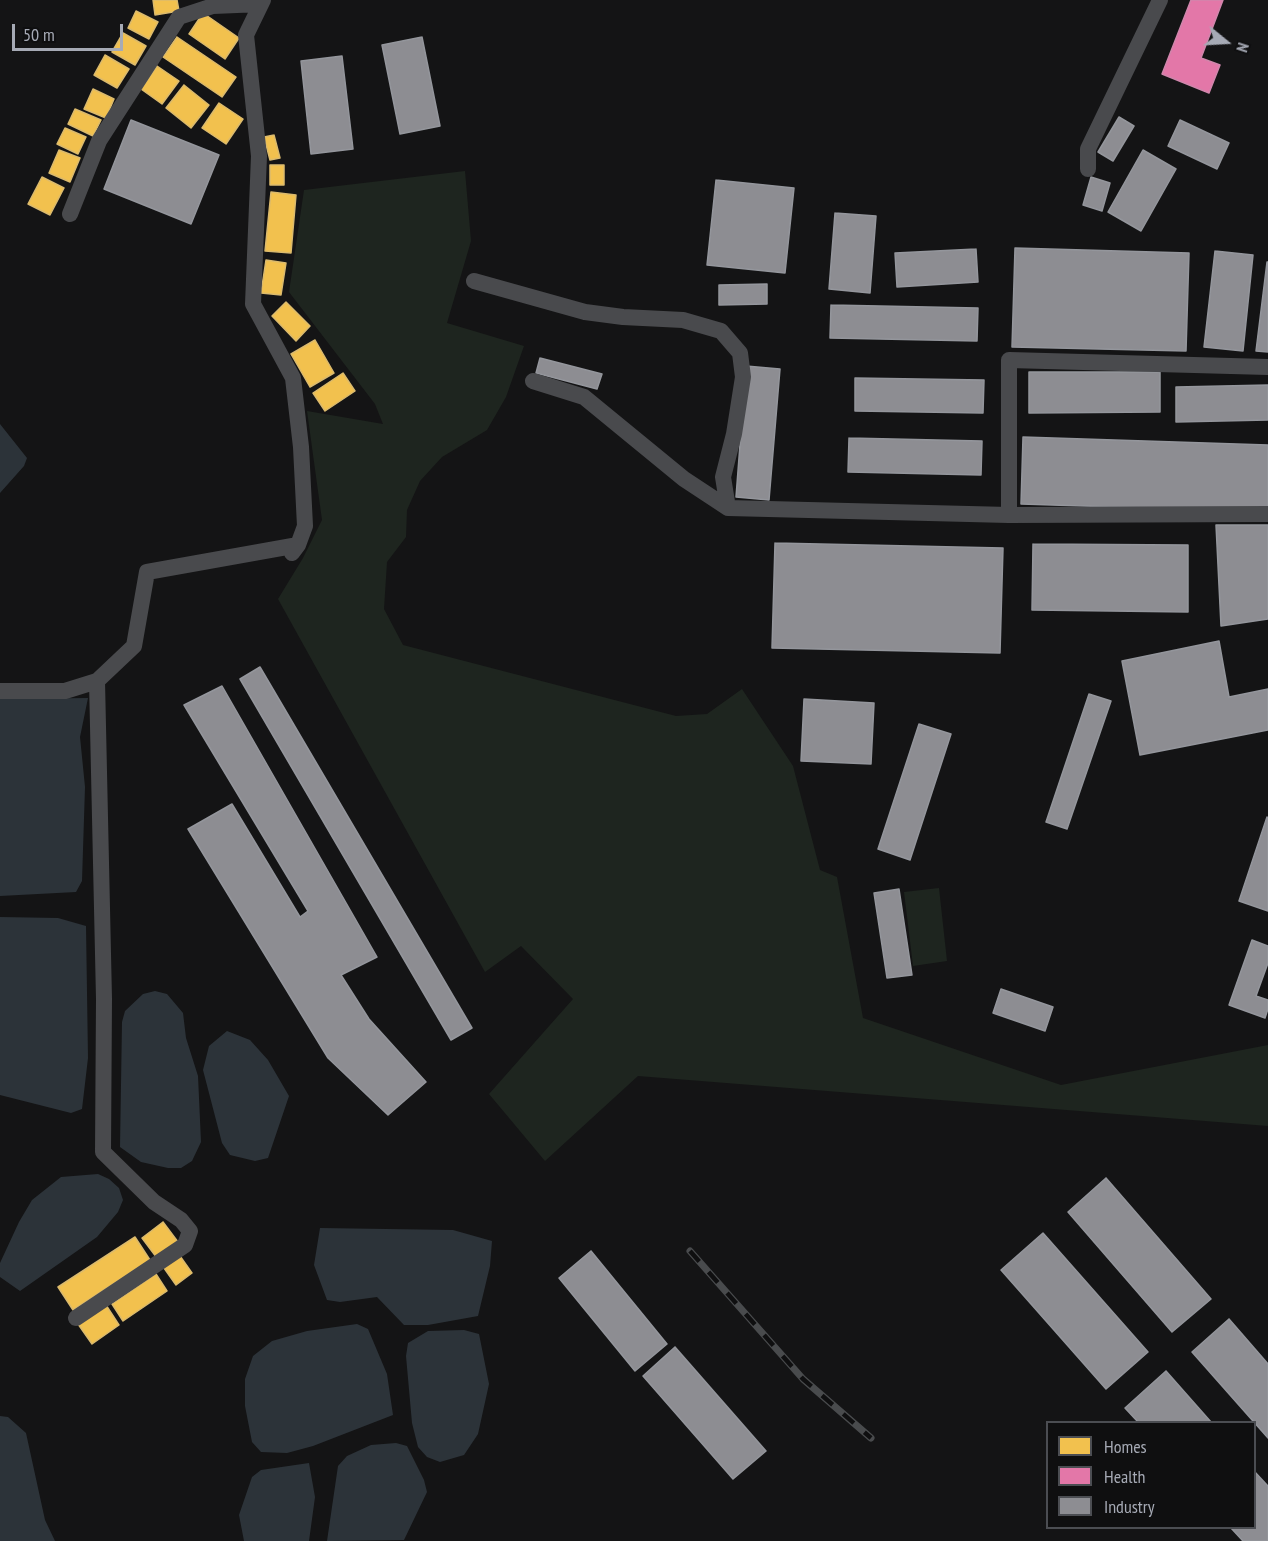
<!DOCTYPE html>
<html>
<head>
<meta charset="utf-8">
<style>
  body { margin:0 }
  #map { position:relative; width:1268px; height:1541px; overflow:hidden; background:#141415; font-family:"PT Sans Narrow",sans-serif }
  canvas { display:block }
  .legend { position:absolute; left:1046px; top:1421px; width:210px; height:108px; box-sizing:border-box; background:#0f0f10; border:2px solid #4b4d52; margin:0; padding:8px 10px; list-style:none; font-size:18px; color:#a6aab5 }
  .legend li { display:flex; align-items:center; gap:12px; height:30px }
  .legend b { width:30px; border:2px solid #4b4d52 }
  .north { position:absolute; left:1196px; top:12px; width:60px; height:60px; -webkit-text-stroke:4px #0f0f10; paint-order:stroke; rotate:108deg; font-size:16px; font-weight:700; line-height:24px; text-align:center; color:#a6aab5 }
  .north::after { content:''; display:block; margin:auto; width:21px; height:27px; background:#a6aab5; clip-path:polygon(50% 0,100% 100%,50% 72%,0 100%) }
  .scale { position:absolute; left:12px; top:24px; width:111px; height:27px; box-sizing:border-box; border:3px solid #a6aab5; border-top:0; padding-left:8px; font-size:18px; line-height:21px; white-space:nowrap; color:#a6aab5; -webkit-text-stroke:4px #0f0f10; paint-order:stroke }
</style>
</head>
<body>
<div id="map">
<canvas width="1268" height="1541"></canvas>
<ul class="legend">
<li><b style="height:16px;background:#f2c14e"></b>Homes</li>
<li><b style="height:16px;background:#e377a8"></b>Health</li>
<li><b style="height:16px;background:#8d8d92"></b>Industry</li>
</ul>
<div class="north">N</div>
<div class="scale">50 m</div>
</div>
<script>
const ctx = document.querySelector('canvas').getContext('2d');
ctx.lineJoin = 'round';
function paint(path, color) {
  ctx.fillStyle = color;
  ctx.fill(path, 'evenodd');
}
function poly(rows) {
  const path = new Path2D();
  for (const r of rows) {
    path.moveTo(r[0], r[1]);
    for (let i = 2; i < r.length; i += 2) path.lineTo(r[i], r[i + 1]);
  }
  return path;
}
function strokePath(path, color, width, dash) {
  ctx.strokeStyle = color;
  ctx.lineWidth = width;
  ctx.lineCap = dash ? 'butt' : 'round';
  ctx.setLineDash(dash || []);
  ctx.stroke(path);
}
paint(poly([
  [465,171,471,241,447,323,524,346,506,397,487,430,442,457,420,481,407,510,406,537,387,562,384,609,403,645,676,716,707,714,742,689,793,766,820,870,837,877,863,1018,1061,1085,1268,1045,1268,1126,638,1076,545,1161,489,1094,573,999,521,946,485,972,278,599,303,558,322,520,307,411,383,424,375,404,289,292,304,190],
  [939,888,947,961,913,966,904,892]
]), '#1e251f');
paint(poly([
  [0,424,27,458,24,466,0,493],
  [88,698,80,737,85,787,82,881,76,892,0,896,0,699],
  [0,917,58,918,86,926,88,1058,82,1109,71,1113,0,1095],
  [155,991,167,994,183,1013,186,1038,198,1076,201,1142,192,1161,181,1168,168,1168,141,1162,120,1147,122,1022,125,1011,143,994],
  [227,1031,250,1040,268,1060,289,1096,268,1158,255,1161,230,1155,222,1143,203,1070,209,1046],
  [98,1174,109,1179,119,1188,123,1200,118,1212,97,1237,20,1291,0,1277,0,1263,19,1222,32,1200,61,1177],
  [320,1228,453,1230,492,1241,490,1266,478,1316,428,1325,404,1325,377,1297,340,1302,327,1300,314,1265],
  [357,1324,368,1329,387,1374,393,1415,313,1446,287,1453,261,1452,252,1442,245,1406,245,1379,253,1356,272,1341,307,1331],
  [464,1330,479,1334,489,1384,478,1434,464,1455,440,1462,427,1457,418,1447,412,1423,406,1356,408,1343,428,1331],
  [0,1416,8,1417,26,1433,45,1520,55,1541,0,1541],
  [396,1443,407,1446,424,1480,427,1492,404,1540,327,1541,338,1466,347,1456,371,1445],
  [309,1463,315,1497,309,1541,244,1541,239,1515,252,1477,261,1470]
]), '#2c3339');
const homes = poly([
  [153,0,177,0,179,11,155,15,153,0],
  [136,11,158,22,149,39,128,28,136,11],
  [203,13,239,38,225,59,189,34,203,13],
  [123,33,146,46,135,65,112,52,123,33],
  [177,37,236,77,222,97,163,57,177,37],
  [105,55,129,69,117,88,94,75,105,55],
  [157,66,179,81,162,104,141,89,157,66],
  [184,85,209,105,191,128,166,108,184,85],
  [93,89,114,99,106,118,84,109,93,89],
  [219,103,243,119,226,144,202,128,219,103],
  [75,109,101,120,93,136,68,124,75,109],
  [65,128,86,137,78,154,57,144,65,128],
  [274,135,280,158,270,160,264,137,274,135],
  [59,150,80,158,70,182,49,173,59,150],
  [270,165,284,165,284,185,270,185,270,165],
  [42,177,64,188,50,215,28,204,42,177],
  [271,192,296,195,291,253,265,251,271,192],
  [266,260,286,263,281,295,261,293,266,260],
  [286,302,310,326,296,341,272,316,286,302],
  [315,340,334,373,310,387,291,354,315,340],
  [343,373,355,391,325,411,313,393,343,373],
  [163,1222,178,1242,157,1258,142,1238,163,1222],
  [135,1237,150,1260,73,1310,58,1287,135,1237],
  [180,1256,192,1273,176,1285,164,1268,180,1256],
  [156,1274,167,1291,123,1321,112,1304,156,1274],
  [106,1305,119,1325,92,1344,78,1324,106,1305]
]);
paint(homes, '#f2c14e');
strokePath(homes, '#dbba6d', 1.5);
const health = poly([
  [1191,0,1223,0,1201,58,1220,65,1209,93,1162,74,1191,0]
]);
paint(health, '#e377a8');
strokePath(health, '#d186ac', 1.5);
const industry = poly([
  [422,37,440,126,400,134,382,45,422,37],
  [342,56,353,149,311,154,301,61,342,56],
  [1119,117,1134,126,1113,161,1098,152,1119,117],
  [131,120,219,155,191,224,104,189,131,120],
  [1180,120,1229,143,1217,169,1168,146,1180,120],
  [1143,150,1176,169,1141,231,1108,212,1143,150],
  [1091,177,1110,183,1102,211,1083,205,1091,177],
  [716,180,794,188,785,273,707,265,716,180],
  [835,213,876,216,870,293,829,289,835,213],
  [1015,248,1189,253,1186,351,1012,347,1015,248],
  [976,249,978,282,897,287,895,253,976,249],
  [1215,251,1253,255,1243,351,1204,347,1215,251],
  [1267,262,1268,262,1268,352,1256,351,1267,262],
  [767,284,767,304,719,305,719,285,767,284],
  [831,305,978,308,977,341,830,338,831,305],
  [540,358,602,374,597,389,536,373,540,358],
  [746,366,780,369,769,500,736,497,746,366],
  [1029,372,1160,372,1160,412,1029,413,1029,372],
  [855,378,984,380,983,413,855,411,855,378],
  [1268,385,1268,420,1176,422,1176,387,1268,385],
  [1023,437,1268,445,1268,512,1021,504,1023,437],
  [849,438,982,441,981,475,848,472,849,438],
  [1216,525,1268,525,1268,619,1221,626,1216,525],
  [775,543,1003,548,1000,653,772,648,775,543],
  [1033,544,1188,545,1188,612,1032,610,1033,544],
  [1219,641,1229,697,1268,689,1268,730,1140,755,1122,661,1219,641],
  [260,667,472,1028,451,1040,240,679,260,667],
  [222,686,377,957,341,975,369,1019,426,1082,388,1115,328,1058,188,829,232,804,300,917,308,911,184,705,222,686],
  [1089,694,1111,701,1067,829,1046,822,1089,694],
  [804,699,874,703,871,764,801,761,804,699],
  [919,724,951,734,910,860,878,849,919,724],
  [1267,817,1268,818,1268,911,1239,901,1267,817],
  [899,889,912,975,887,978,874,893,899,889],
  [1252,940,1268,946,1268,963,1256,996,1268,1000,1268,1009,1265,1018,1229,1005,1252,940],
  [1001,989,1053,1007,1045,1031,993,1013,1001,989],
  [1106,1178,1211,1299,1172,1332,1068,1212,1106,1178],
  [1043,1233,1148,1352,1106,1389,1001,1270,1043,1233],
  [591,1251,667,1344,635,1371,559,1278,591,1251],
  [1229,1319,1268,1364,1268,1438,1192,1352,1229,1319],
  [675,1347,766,1451,733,1479,643,1376,675,1347],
  [1166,1371,1211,1422,1138,1422,1125,1408,1166,1371],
  [1254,1471,1268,1486,1268,1541,1243,1541,1231,1528,1254,1528,1254,1471]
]);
paint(industry, '#8d8d92');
strokePath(industry, '#94969c', 1.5);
strokePath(poly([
  [263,0,246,35,259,156,253,304,293,378,301,447,305,526,298,545,292,553],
  [1088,169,1088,149,1160,0],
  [70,214,99,141,179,17,213,6,261,4],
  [474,281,585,312,623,317,683,320,721,331,740,353,743,377,734,434,723,477,728,508],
  [1268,367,1009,360,1009,515,1268,514],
  [533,381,584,397,684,479,728,508,1009,515],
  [0,691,65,691,97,681],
  [76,1318,185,1245,190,1231,181,1220,154,1202,103,1152,104,999,97,681,134,646,147,572,298,545]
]), '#494a4d', 16);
const rail = poly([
  [690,1251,803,1379,871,1438]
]);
strokePath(rail, '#494b4d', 7);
strokePath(rail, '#0f0f10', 4.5, [14]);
</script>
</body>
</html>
